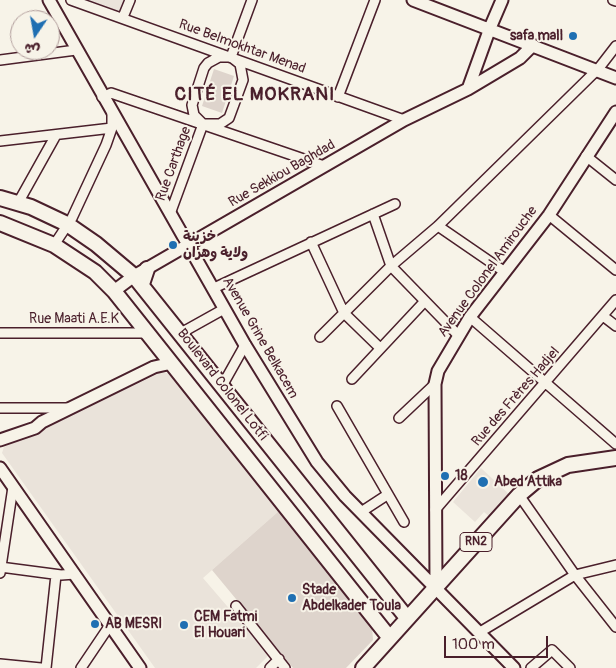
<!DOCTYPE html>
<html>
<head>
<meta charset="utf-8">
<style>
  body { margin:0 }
  #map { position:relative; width:616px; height:668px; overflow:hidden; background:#f7f3e8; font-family:Pangolin,"Playpen Sans Arabic",sans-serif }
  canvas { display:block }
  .north { position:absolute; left:10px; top:10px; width:50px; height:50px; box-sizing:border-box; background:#f7f3e8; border:1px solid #b29e9c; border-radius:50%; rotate:192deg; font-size:14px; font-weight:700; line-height:20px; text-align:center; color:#4a1f2b }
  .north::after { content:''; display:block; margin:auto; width:18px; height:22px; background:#1f6fb2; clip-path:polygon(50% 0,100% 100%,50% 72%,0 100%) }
  .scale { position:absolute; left:444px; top:636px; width:104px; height:22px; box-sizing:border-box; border:2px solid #4a1f2b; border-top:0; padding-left:6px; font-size:15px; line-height:18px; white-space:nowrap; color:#4a1f2b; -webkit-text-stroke:4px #f7f3e8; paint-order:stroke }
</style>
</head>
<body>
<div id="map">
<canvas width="616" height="668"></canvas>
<div class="north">ش</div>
<div class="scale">100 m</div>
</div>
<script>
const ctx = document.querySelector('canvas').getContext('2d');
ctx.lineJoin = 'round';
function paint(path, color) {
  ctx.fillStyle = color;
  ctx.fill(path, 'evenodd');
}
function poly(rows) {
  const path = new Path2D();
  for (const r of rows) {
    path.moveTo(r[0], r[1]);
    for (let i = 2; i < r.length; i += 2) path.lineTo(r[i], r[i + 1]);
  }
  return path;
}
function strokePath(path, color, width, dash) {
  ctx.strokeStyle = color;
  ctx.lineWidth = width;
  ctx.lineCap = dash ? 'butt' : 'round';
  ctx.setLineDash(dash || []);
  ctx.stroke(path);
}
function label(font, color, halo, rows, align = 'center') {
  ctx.font = font + ' Pangolin,"Playpen Sans Arabic",sans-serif';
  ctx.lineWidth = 4;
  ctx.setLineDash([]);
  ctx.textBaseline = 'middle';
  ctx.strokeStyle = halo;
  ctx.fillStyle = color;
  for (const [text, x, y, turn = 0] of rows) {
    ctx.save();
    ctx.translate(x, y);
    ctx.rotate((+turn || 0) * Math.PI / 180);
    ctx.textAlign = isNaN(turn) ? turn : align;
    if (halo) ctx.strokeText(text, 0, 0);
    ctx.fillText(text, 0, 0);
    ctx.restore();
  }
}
paint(poly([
  [87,0,125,0,121,12],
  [160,373,171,373,280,510,203,578,269,655,256,668,155,668,2,453,4,447],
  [481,468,511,496,491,518,484,512,475,522,453,502]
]), '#eae3da');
paint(poly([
  [214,69,234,76,222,113,202,106],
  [280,510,372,626,373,640,346,668,293,668,212,570]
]), '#ded4cc');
const street = poly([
  [71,0,404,120],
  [613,0,616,1],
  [123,17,130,0],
  [219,57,231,57,240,64,243,80,229,118,220,124,203,124,194,115,192,105,204,68,208,63,219,57],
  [231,57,252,0],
  [0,60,76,50],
  [102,97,111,93,324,166],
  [338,97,375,0],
  [0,141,112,128],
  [586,156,616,180],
  [18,203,56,135],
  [170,214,203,124],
  [373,214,391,266,458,335],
  [549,215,616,270],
  [438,226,505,272],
  [311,242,344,313,380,348],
  [54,245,72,218,106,145,112,128,112,114],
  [214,288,395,204],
  [603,316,616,326],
  [470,317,616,444],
  [0,333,148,333],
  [181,333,224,309],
  [320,337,391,266,438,226,599,68,616,46],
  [352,379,425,301],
  [222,386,245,345],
  [337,406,404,522],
  [0,408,67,408],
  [399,418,435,384],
  [519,495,575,575,616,627],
  [435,510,616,300],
  [361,512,387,495],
  [0,567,61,575,75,574],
  [0,573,13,487],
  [236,606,285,668],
  [480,632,575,575,616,565],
  [0,664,41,668],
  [46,668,56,575],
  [81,668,110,625],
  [270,668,279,659],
  [531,668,552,650,570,668]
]);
const secondary = poly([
  [49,0,245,345,317,462,345,496,514,668],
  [413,0,616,78],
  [468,89,490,28,502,0],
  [114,291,134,276,404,120,468,89,520,58,533,45],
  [0,440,35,428,42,422,154,367,172,363],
  [0,468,140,668],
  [436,586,435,384,438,371,470,317,549,215,616,112]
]);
const primary = poly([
  [0,198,31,207,67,224,96,244,134,276,407,618],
  [0,223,54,245,95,272,114,291,389,637],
  [142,284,147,269],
  [363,668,519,495,538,479,568,465,616,458]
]);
strokePath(street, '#4a1f2b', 12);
strokePath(secondary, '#4a1f2b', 15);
strokePath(primary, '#4a1f2b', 18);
strokePath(street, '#f7f3e8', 9);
strokePath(secondary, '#f7f3e8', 11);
strokePath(primary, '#f7f3e8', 14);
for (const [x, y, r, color] of [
  [573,36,5,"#1f6fb2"],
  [173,245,5,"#1f6fb2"],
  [445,476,5,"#1f6fb2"],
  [483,482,6,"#1f6fb2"],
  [292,598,5,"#1f6fb2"],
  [95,624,5,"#1f6fb2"],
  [184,625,5,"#1f6fb2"]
]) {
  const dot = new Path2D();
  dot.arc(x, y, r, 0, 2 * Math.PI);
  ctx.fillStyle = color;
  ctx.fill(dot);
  strokePath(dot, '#f7f3e8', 2);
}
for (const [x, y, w] of [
  [476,542,32]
]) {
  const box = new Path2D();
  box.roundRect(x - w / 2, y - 9.5, w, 19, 4);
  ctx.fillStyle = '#f7f3e8';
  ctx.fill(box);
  strokePath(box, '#4a1f2b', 1);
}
label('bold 12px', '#4a1f2b', null, [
  ["RN2",476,542]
]);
label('bold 14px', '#4a1f2b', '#f7f3e8', [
  ["safa mall",563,36,"right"],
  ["خزينة",183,237],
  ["ولاية وهران",183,253],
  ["18",455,476],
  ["Abed Attika",494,482],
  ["Stade",302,590],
  ["Abdelkader Toula",302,606],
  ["CEM Fatmi",194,617],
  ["El Houari",194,633],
  ["AB MESRI",105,624]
], 'left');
label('14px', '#4a1f2b', '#f7f3e8', [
  ["Rue Belmokhtar Menad",242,47,20],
  ["Rue Carthage",174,164,-70],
  ["Rue Sekkiou Baghdad",282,174,-30],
  ["Avenue Colonel Amirouche",488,272,-54],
  ["Rue Maati A.E.K",74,319],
  ["Avenue Grine Belkacem",260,338,60],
  ["Boulevard Colonel Lotfi",222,385,52],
  ["Rue des Frères Hadjel",516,397,-49]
]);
ctx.letterSpacing = '1px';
label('bold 19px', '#4a1f2b', '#f7f3e8', [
  ["CITÉ EL MOKRANI",255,95]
]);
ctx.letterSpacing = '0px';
</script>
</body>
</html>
